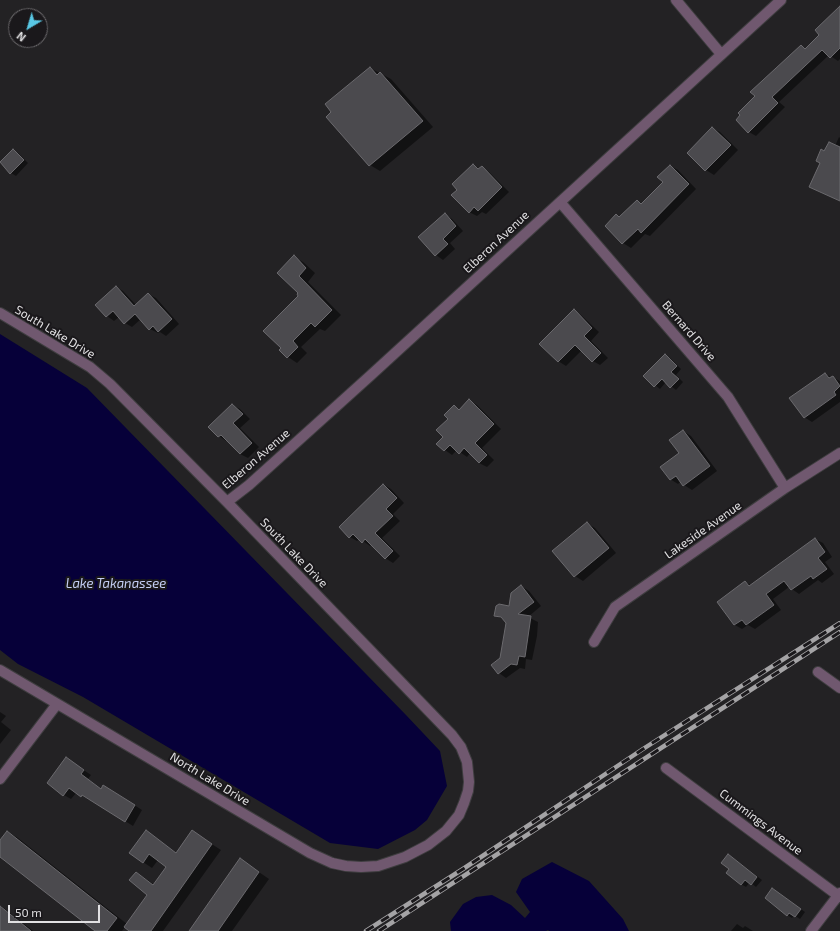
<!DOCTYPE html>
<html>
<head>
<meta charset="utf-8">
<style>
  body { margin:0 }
  #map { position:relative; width:840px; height:931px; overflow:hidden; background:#232224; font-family:"Exo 2",sans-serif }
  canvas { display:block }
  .north { position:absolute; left:8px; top:8px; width:40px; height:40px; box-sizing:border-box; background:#1a181b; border:1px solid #6a686b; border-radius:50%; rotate:218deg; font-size:11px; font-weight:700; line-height:16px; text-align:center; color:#e1e0e2 }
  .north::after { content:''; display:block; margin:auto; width:14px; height:18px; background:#59c8e5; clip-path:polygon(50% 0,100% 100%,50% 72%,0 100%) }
  .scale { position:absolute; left:8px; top:905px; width:92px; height:18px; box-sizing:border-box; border:2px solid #e1e0e2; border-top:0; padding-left:5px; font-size:12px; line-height:14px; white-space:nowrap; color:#e1e0e2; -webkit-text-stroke:3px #1a181b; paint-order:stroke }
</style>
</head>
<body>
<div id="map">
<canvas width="840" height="931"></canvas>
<div class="north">N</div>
<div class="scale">50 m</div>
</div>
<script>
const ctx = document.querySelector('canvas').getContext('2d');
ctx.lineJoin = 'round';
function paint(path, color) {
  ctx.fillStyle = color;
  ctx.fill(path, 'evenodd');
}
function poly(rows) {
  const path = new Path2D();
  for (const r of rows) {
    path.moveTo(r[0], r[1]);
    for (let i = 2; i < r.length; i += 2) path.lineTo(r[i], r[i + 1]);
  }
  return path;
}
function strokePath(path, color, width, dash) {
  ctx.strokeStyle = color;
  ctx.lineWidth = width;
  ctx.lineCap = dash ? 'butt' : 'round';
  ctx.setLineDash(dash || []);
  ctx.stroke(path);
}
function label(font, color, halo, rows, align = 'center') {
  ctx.font = font + ' "Exo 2",sans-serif';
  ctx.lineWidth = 4;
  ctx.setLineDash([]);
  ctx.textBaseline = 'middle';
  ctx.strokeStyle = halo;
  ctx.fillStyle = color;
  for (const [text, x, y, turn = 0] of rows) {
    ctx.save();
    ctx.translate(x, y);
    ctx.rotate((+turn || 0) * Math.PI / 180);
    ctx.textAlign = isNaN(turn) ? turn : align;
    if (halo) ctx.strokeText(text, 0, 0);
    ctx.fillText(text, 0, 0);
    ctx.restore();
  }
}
paint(poly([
  [0,334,87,388,406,715,440,751,447,786,427,820,415,830,378,849,330,843,83,697,18,664,0,650],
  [552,862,589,881,623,919,629,931,549,931,548,930,546,931,451,931,450,922,463,904,476,897,492,895,511,905,525,918,530,912,516,892,522,879]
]), '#060039');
paint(poly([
  [840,9,840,59,838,61,829,55,779,102,785,107,756,136,749,132,756,96,801,46,806,49,821,35],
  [370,68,391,79,433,127,380,171,370,165,327,117],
  [712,128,720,132,738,150,714,175,706,170,688,153],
  [839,137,840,138,840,201,818,191,825,152,835,146],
  [13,151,18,153,28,163,16,176,11,173],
  [473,165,480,169,482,167,489,172,509,192,486,214,482,212,477,216,469,212,458,190],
  [670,166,678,170,696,189,650,236,645,234,631,248,623,243,620,218,637,201,643,204,664,182],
  [445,214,452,219,463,231,450,243,455,249,443,260,436,255],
  [294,257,303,262,315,273,308,282,341,315,325,331,320,329,301,347,307,353,297,363,288,357,282,348,300,296],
  [116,287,123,291,136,305,148,294,156,298,179,324,166,336,160,332,158,333,150,329,141,319,132,327,125,323,119,317,114,321,107,316,96,305],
  [574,310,581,315,599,332,591,341,608,358,600,365,593,361,582,350,566,366,558,361],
  [665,355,670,358,681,369,676,375,683,382,676,390,666,382,660,389,644,376],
  [825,374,840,381,840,402,812,422,804,417],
  [470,401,477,405,501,429,482,448,494,460,487,467,479,463,470,453,467,457,457,450,452,455,445,450,438,444,444,437,454,406,460,410],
  [232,405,240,409,250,419,240,428,259,447,248,458,240,454,227,440,226,441,219,436],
  [683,431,691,436,717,471,692,490,684,485,681,481,678,484,670,479,681,454],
  [384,485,391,489,404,503,393,514,400,521,382,538,400,556,393,563,385,558,372,544,370,546,360,539,357,541,350,537],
  [587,523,595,528,616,553,583,581,575,576],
  [815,539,823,543,832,557,825,562,834,574,822,583,818,580,799,594,789,587,773,599,781,610,755,629,748,625,742,629,735,625,718,602,745,582,751,585],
  [521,586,529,591,541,606,528,617,538,622,537,636,532,660,526,659,525,669,520,668,506,678,499,673,492,665,500,658,507,623,505,620,495,615,509,607],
  [0,712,6,716,1,722,11,730,0,744],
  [66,758,91,775,88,779,102,789,111,790,142,810,133,826,90,799,89,800,77,792,71,799,64,795],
  [8,832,18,838,127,924,148,894,137,873,155,885,168,867,158,860,152,868,143,862,146,832,177,853,193,832,221,850,163,931,130,931,125,927,122,931,96,931,0,855,0,842],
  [729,855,762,880,756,887,750,882,746,887,741,884,730,869],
  [240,859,269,879,232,931,190,931],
  [777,892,805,912,800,919,794,915,792,918,787,915],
  [0,905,33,931,0,931],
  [737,924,743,928,745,926,753,931,731,931]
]), '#0007');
const building = poly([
  [840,6,840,48,830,58,822,50,772,97,778,103,748,133,736,120,740,115,738,113,755,96,750,92,801,45,805,49,819,35,815,30,840,6],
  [370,67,377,75,380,72,423,121,369,166,326,117,331,112,325,104,370,67],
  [712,127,731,145,705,171,687,153,712,127],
  [829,142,840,147,840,201,809,187,820,163,816,161,821,149,824,151,829,142],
  [13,149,24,160,10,174,0,162,13,149],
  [473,164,478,169,482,166,502,187,478,211,474,207,469,213,451,195,457,190,452,184,473,164],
  [670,165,689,184,641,233,638,229,622,244,605,226,616,214,619,217,637,200,641,204,663,182,657,177,670,165],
  [445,213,456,226,443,239,448,244,435,256,418,237,445,213],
  [294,255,306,268,299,276,332,310,315,327,311,323,293,341,298,347,287,358,279,350,281,348,263,331,298,296,297,294,298,293,277,273,294,255],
  [116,286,134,306,148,293,172,319,158,332,153,326,149,330,135,314,124,324,113,311,106,317,95,305,116,286],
  [574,309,592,328,584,336,601,353,592,362,575,345,558,362,539,344,574,309],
  [665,354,677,366,671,372,679,379,670,388,662,379,654,387,643,376,665,354],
  [825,373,829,378,833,376,840,386,834,392,836,395,804,418,789,398,825,373],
  [469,399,494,424,475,443,487,455,479,463,464,448,459,454,450,445,444,451,436,444,443,437,436,430,448,419,444,415,454,405,459,410,469,399],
  [232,404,243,414,233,423,252,443,240,454,221,435,218,437,208,427,232,404],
  [683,430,710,466,683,486,676,476,670,480,660,467,679,453,669,440,683,430],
  [383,484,397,498,386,509,393,516,375,533,393,551,385,559,365,539,362,543,353,534,349,538,339,527,383,484],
  [587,522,609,548,574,577,552,551,587,522],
  [815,538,825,552,818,558,827,569,813,579,811,576,791,590,784,581,766,594,774,605,746,625,742,620,734,625,717,602,745,581,749,586,815,538],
  [521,585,534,602,518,614,531,616,525,657,519,656,517,665,511,664,498,674,491,665,500,658,506,623,501,617,494,616,496,606,499,604,509,606,511,593,521,585],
  [66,757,84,770,81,774,101,789,103,785,135,805,125,822,82,795,81,797,69,788,63,796,47,783,66,757],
  [146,830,176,853,192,830,212,844,151,931,129,931,124,927,147,895,129,880,136,872,153,885,166,867,149,854,143,863,129,853,146,830],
  [7,831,117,918,107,931,95,931,0,857,0,840,7,831],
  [728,854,757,877,751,885,745,880,741,885,726,873,729,869,721,863,728,854],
  [240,858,259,872,218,931,189,931,240,858],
  [772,888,801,909,795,917,789,913,787,916,765,898,772,888],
  [0,906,31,931,0,931,0,906]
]);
paint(building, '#4b4a4e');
strokePath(building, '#6b6a6e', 1);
const minor = poly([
  [676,0,721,54],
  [560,202,728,397,785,488],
  [0,313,90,367,110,384,227,502,452,735,461,747,467,762,469,782,468,791,464,803,459,815,446,831,428,845,405,857,378,866,361,867,346,866,332,863,310,853,0,670],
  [227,502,249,485,371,375,781,0],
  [594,642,615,607,785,488,840,453],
  [818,672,840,688],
  [666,768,840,897],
  [0,779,57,704],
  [811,931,840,893]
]);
strokePath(minor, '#3e3d3f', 12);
strokePath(minor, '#70586f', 10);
const rail = poly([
  [366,931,463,869,643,749,840,623],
  [379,931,840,632]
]);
strokePath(rail, '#a4a3a5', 4.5);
strokePath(rail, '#1a181b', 3, [9]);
label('12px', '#e1e0e2', '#1a181b', [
  ["Elberon Avenue",496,242,-43],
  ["Bernard Drive",689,331,49],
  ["South Lake Drive",55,332,31],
  ["Elberon Avenue",256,459,-41],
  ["Lakeside Avenue",703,530,-35],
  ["South Lake Drive",294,553,46],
  ["North Lake Drive",210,779,31],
  ["Cummings Avenue",761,822,37]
]);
label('italic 13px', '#c5cff5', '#1a181b', [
  ["Lake Takanassee",116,584]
]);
</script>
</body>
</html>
